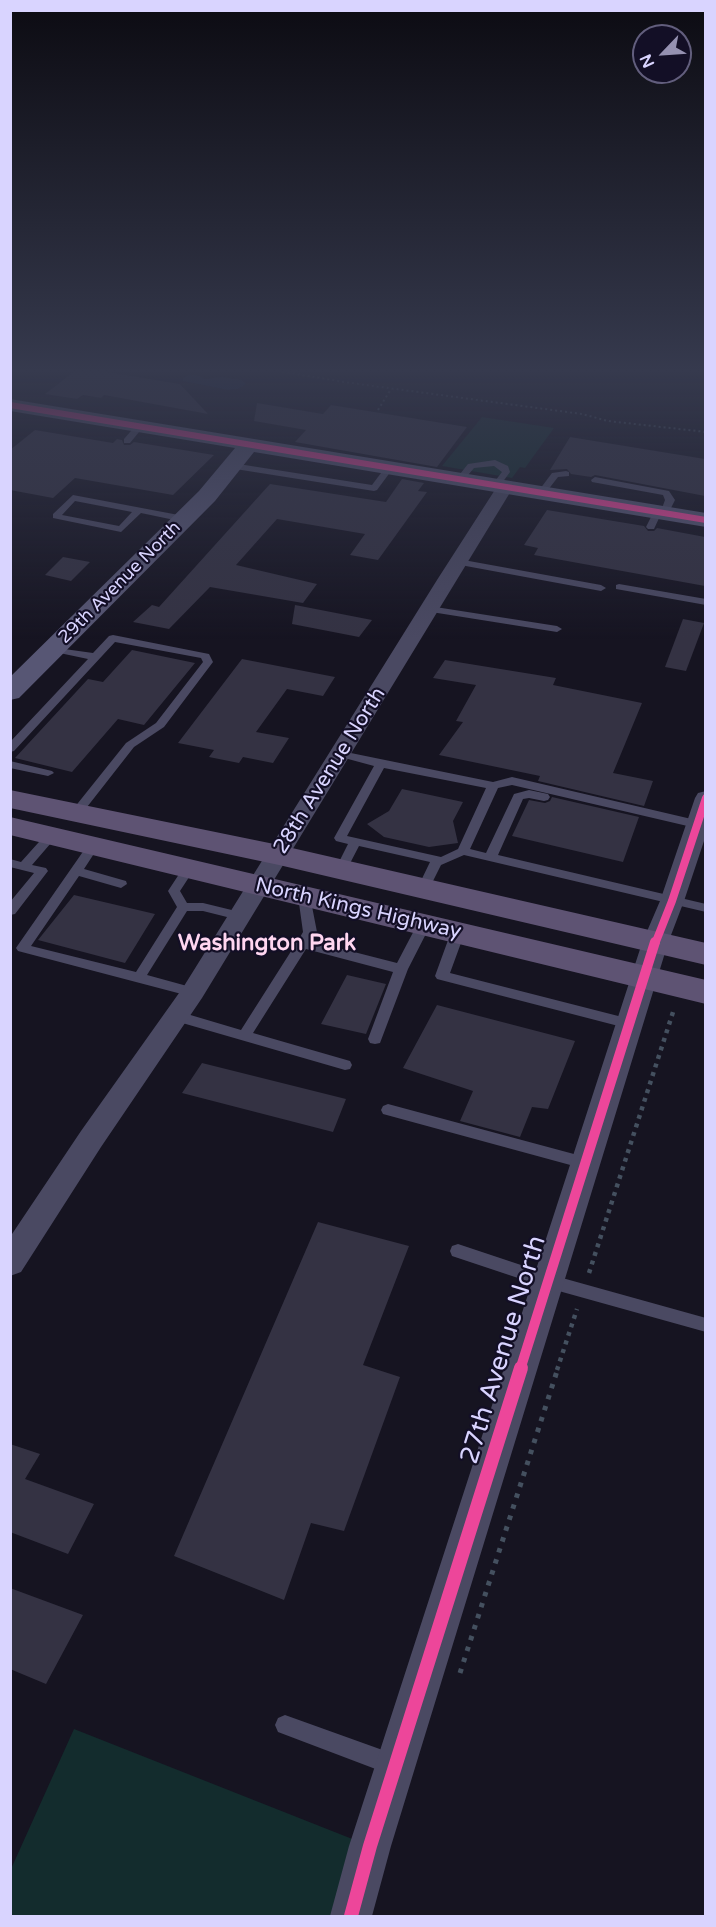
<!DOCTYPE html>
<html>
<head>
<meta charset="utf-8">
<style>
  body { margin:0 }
  #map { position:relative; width:716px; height:1927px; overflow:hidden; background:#161421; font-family:"Varela Round",sans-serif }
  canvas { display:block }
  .frame { position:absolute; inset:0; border:12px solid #d9d4ff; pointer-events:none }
  .north { position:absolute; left:632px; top:24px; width:60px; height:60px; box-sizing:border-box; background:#130f26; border:2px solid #625e7d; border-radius:50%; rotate:245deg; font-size:16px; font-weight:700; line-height:24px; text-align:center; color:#d9d4ff }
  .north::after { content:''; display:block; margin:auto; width:21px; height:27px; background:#9591b1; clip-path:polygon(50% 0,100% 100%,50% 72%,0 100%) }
</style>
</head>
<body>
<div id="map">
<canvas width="716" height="1927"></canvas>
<div class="frame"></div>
<div class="north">N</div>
</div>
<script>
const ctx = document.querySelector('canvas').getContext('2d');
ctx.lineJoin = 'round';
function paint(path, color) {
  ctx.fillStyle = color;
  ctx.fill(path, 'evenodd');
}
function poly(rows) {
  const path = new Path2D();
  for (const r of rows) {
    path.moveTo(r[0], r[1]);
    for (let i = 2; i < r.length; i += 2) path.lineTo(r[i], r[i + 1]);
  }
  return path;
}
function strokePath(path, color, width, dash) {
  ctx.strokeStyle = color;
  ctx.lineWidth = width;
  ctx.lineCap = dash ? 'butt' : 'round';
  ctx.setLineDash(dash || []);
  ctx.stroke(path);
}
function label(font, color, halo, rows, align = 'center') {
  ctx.font = font + ' "Varela Round",sans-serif';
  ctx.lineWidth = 4.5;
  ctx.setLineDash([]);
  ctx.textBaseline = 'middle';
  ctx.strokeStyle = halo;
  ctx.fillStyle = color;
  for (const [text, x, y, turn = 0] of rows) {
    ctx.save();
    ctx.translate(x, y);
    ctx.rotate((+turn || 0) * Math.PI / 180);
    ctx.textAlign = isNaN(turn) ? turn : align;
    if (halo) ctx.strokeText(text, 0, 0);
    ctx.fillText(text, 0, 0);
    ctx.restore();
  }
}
paint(poly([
  [482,417,554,428,525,468,520,467,512,478,442,466],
  [74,1729,370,1846,351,1916,11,1916,11,1869]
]), '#132c2d');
paint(poly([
  [189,375,197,375,205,379,222,377,242,380,246,384,238,389,228,390,183,381,183,378]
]), '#0d2144');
paint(poly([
  [76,370,95,370,180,384,208,414,104,395,101,398,83,395,77,399,45,394],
  [257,403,323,414,331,405,467,427,437,467,295,442,306,430,254,421],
  [35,430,113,443,117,439,122,440,124,445,130,445,134,442,214,455,173,495,75,478,53,498,10,490,10,450],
  [570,437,705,459,705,496,595,475,591,477,571,474,567,469,550,470],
  [402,479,424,483,418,491,427,492,378,560,350,555,365,534,277,519,236,565,317,584,303,603,210,587,169,629,133,622,152,605,159,607,270,484,386,502],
  [547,510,644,526,648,531,654,531,657,528,705,537,705,586,534,555,538,548,524,545],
  [63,557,90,562,71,581,45,575],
  [295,605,372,620,359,637,292,624],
  [683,619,704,623,686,671,665,667],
  [132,650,195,663,144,725,118,719,72,772,15,758,88,679,103,682],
  [242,659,335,677,323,696,287,689,256,732,289,738,273,763,243,757,239,763,209,757,214,750,178,743],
  [445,660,556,678,553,685,642,703,613,773,653,781,644,806,538,781,540,776,439,755,463,722,456,721,476,685,433,678],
  [402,789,463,802,453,821,458,843,429,847,384,837,367,824,389,811],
  [552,797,639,817,623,862,512,836,529,800,545,803,550,801],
  [74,895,155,914,125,963,38,940],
  [347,975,386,984,366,1034,321,1024],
  [437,1005,575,1041,548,1109,532,1107,520,1137,460,1121,473,1091,403,1068],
  [202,1063,346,1099,333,1132,182,1093],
  [318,1222,409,1246,363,1365,400,1377,344,1531,311,1523,284,1600,174,1556],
  [10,1444,40,1454,25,1479,94,1504,68,1554,10,1532],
  [10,1588,83,1615,46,1684,10,1669]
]), '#343243');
strokePath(poly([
  [273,370,344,382,582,414,608,421,706,432],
  [378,410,391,389]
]), '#44505f', 2, [2, 3]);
strokePath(poly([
  [589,1273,674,1009],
  [557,1370,577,1309]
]), '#44505f', 4.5, [4, 5]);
strokePath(poly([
  [460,1673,558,1368]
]), '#44505f', 5, [4.5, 7]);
paint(poly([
  [137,424,144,426,130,443,124,443,124,439,137,424],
  [495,460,508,466,510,472,499,487,492,485,502,472,494,466,474,468,463,481,456,479,468,464,495,460],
  [232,463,372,485,387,465,394,467,377,490,374,491,229,468,228,466,232,463],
  [566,471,569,472,569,476,558,477,544,495,538,495,537,493,552,473,566,471],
  [595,477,669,491,675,500,667,516,660,516,654,529,648,529,646,527,654,511,661,511,665,500,663,495,592,482,591,480,595,477],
  [73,495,184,516,189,519,184,522,141,513,121,532,53,518,53,514,73,495],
  [75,501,132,512,119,526,62,515,75,501],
  [458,559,601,585,606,588,601,591,455,564,455,560,458,559],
  [619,584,706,599,706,605,616,589,616,585,619,584],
  [429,606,557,626,562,629,557,632,425,611,425,607,429,606],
  [113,635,209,654,213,662,164,727,134,747,80,816,76,817,70,813,126,743,156,723,203,662,201,658,115,642,14,751,10,752,10,742,88,659,50,651,50,647,93,653,109,636,113,635],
  [341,751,493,782,512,777,700,821,702,824,696,828,512,785,498,788,470,849,486,853,514,794,529,790,548,794,550,797,548,800,544,801,529,798,523,799,498,855,706,904,706,912,464,855,441,865,429,889,423,893,417,889,430,862,359,846,345,873,337,873,335,870,348,844,336,841,334,838,374,766,337,756,337,752,341,751],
  [384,768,486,788,458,849,441,857,347,836,384,768],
  [10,761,52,771,54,773,48,776,10,768,10,761],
  [51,832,57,836,32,865,46,868,48,871,15,914,10,915,10,902,34,873,10,867,10,859,21,862,47,833,51,832],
  [93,842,99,846,84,869,126,881,127,884,121,888,79,876,31,946,136,972,177,907,168,891,185,865,193,865,195,868,180,891,187,903,203,903,244,913,246,916,239,920,203,911,187,911,147,975,198,989,200,992,198,995,193,997,18,951,16,948,18,945,89,843,93,842],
  [304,892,310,896,317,932,311,941,397,963,419,921,424,920,431,924,408,969,380,1043,375,1044,370,1043,368,1039,393,972,306,949,253,1033,350,1061,352,1065,350,1069,345,1070,172,1020,170,1016,177,1011,241,1030,295,945,295,940,299,939,303,932,298,896,304,892],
  [458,928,465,932,450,973,630,1019,635,1020,637,1024,635,1028,630,1029,437,979,435,976,451,932,458,928],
  [388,1104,585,1157,590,1159,593,1163,590,1167,585,1169,383,1114,381,1110,383,1106,388,1104],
  [458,1244,548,1274,706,1318,706,1332,548,1288,452,1256,450,1251,452,1246,458,1244],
  [285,1715,402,1757,405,1765,402,1773,394,1776,278,1732,275,1725,278,1718,285,1715]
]), '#4a4962');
paint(poly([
  [506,481,514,486,202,998,101,1147,21,1272,10,1276,10,1237,81,1131,184,986,437,580,500,482,506,481],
  [706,791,706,835,684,901,668,943,391,1846,372,1916,330,1916,349,1846,642,943,660,901,695,798,698,793,706,791]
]), '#4a4962');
paint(poly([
  [10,399,706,513,706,527,254,452,215,501,19,698,10,700,10,677,199,491,235,448,10,411,10,399]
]), '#575674');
paint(poly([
  [10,790,279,845,706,943,706,965,279,865,10,808,10,790],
  [10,817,706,980,706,1004,10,835,10,817]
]), '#5e5373');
strokePath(poly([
  [10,405,706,520]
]), '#ed469a', 6);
strokePath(poly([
  [655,944,672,901,706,798]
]), '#ed469a', 8);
strokePath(poly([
  [520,1370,655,942]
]), '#ed469a', 10);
strokePath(poly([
  [351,1916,370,1846,521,1368]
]), '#ed469a', 14);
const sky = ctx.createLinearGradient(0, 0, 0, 640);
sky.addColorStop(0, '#0c0b12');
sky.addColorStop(0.58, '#363a4e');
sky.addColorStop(1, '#363a4e00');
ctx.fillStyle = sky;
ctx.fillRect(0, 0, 716, 640);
label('18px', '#d9d4ff', '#130f26', [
  ["29th Avenue North",120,583,-45]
]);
label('21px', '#d9d4ff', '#130f26', [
  ["28th Avenue North",330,771,-58],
  ["North Kings Highway",358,909,13]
]);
label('bold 22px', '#ffd6f0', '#130f26', [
  ["Washington Park",267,944]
]);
label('26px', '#d9d4ff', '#130f26', [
  ["27th Avenue North",504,1350,-73]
]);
</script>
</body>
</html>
